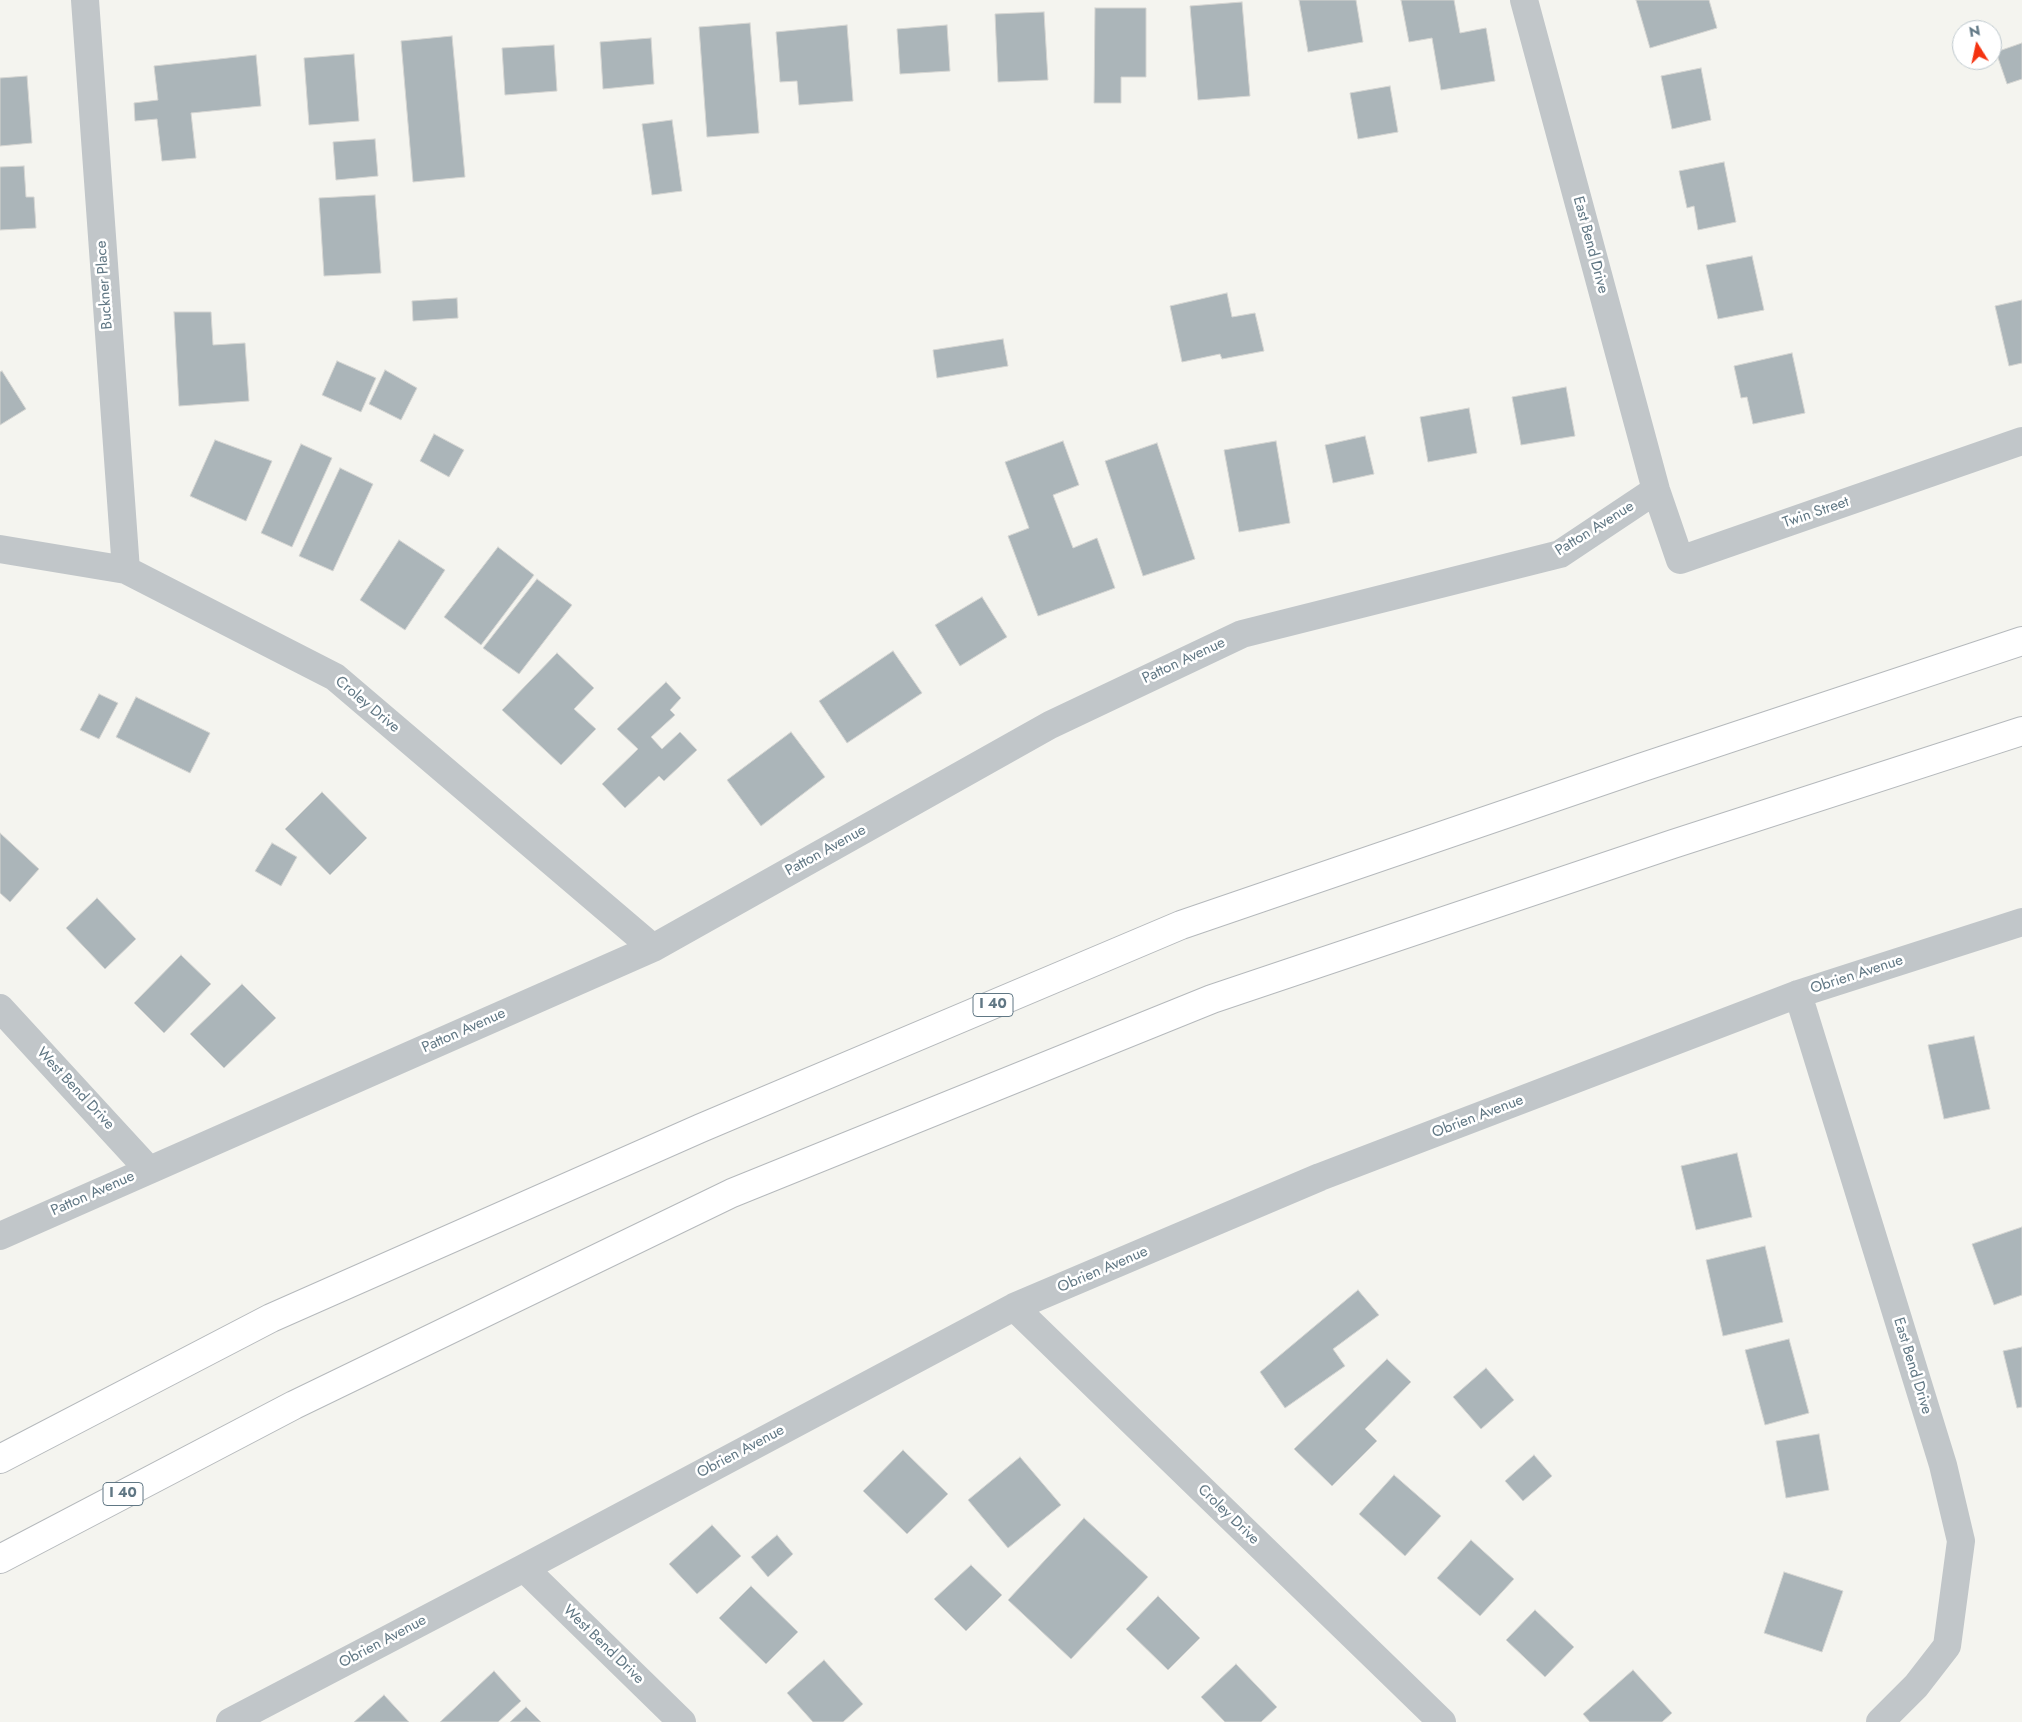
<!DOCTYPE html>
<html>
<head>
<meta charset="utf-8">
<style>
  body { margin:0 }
  #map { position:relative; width:2022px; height:1722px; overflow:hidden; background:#f4f4ef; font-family:Jost,sans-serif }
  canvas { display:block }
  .north { position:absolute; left:1952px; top:20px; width:50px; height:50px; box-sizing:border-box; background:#fff; border:1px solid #bfc9ce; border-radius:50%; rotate:350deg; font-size:14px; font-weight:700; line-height:20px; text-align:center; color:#607784 }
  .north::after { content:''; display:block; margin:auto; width:18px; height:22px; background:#f43310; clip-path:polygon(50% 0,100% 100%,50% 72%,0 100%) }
</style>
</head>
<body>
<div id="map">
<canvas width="2022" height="1722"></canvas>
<div class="north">N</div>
</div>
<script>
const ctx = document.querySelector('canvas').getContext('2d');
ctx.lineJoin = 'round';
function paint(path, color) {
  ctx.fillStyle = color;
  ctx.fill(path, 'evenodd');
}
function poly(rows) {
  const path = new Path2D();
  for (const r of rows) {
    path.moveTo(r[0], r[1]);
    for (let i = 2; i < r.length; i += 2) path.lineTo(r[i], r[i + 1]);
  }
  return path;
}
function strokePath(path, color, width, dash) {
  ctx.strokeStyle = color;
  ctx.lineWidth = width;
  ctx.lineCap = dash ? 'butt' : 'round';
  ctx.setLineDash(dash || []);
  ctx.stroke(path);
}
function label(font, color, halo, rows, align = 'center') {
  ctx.font = font + ' Jost,sans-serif';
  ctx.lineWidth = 5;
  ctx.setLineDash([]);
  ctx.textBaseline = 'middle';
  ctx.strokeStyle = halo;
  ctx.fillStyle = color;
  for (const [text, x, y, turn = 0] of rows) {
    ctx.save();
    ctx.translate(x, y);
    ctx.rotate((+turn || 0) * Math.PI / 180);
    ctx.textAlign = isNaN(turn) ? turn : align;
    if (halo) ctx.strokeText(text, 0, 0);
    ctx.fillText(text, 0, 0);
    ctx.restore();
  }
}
const building = poly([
  [1299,0,1356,0,1363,42,1308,52,1299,0],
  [1401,0,1454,0,1460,33,1486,28,1495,81,1441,90,1432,38,1409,42,1401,0],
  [1636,0,1709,0,1717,28,1650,48,1636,0],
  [1242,2,1250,96,1198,100,1190,6,1242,2],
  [1095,8,1146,8,1146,77,1121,77,1121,103,1094,103,1095,8],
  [1044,12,1048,80,998,82,995,14,1044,12],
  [750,23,759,133,707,137,699,27,750,23],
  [847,25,853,101,799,105,797,81,780,82,776,32,847,25],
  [947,25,950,71,900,74,897,29,947,25],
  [452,36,465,177,413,182,401,41,452,36],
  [651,38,654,84,603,89,600,42,651,38],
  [2022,43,2022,79,2007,84,1996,52,2022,43],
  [554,45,557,91,505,95,502,48,554,45],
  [354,54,359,121,309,125,304,58,354,54],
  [256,55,261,106,191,113,196,158,162,161,157,119,135,121,134,103,158,100,154,66,256,55],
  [1701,68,1711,120,1672,129,1661,76,1701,68],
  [27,76,32,143,0,146,0,78,27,76],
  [1390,86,1398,132,1358,139,1350,93,1390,86],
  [672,120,682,191,652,195,642,124,672,120],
  [375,139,378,176,336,180,333,142,375,139],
  [1724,162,1736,222,1698,230,1694,206,1687,208,1679,171,1724,162],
  [24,166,26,197,34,197,36,228,0,230,0,167,24,166],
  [375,195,381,273,324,276,319,198,375,195],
  [1752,256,1764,310,1718,319,1706,265,1752,256],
  [1227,293,1232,317,1255,313,1264,351,1222,359,1220,354,1182,362,1170,306,1227,293],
  [457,298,458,318,413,321,412,301,457,298],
  [2022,300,2022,363,2009,366,1995,306,2022,300],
  [174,312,211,312,213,345,245,343,249,401,179,406,174,312],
  [1003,339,1008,366,937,378,933,350,1003,339],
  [1792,353,1805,413,1753,424,1747,397,1741,398,1734,366,1792,353],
  [337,361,376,378,361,412,322,395,337,361],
  [385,370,417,388,401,420,369,404,385,370],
  [2,371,26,409,0,425,0,372,2,371],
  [1566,387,1575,436,1521,445,1512,397,1566,387],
  [1469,408,1477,453,1428,462,1420,417,1469,408],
  [434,434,464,450,449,477,420,461,434,434],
  [1365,436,1374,474,1333,483,1325,445,1365,436],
  [215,440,272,461,246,521,190,496,215,440],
  [1063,441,1079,485,1053,495,1073,548,1097,538,1115,588,1038,616,1008,536,1029,528,1005,462,1063,441],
  [1276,441,1290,523,1239,532,1224,450,1276,441],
  [1157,443,1195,559,1143,576,1105,461,1157,443],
  [301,444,332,458,292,547,261,533,301,444],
  [340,468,373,484,333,571,299,556,340,468],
  [399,540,445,570,405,630,360,600,399,540],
  [498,547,534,575,481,645,444,617,498,547],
  [537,579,572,605,519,674,483,648,537,579],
  [982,597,1007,637,960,666,935,625,982,597],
  [893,651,922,693,847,743,819,701,893,651],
  [557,653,594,688,574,709,596,729,561,765,502,710,557,653],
  [666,682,681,698,670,710,675,715,651,737,662,749,680,732,697,750,664,781,659,776,625,808,602,784,638,749,617,729,666,682],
  [99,694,118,703,99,739,80,730,99,694],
  [136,697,210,733,190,773,116,737,136,697],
  [791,732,825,777,761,826,727,780,791,732],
  [322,792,367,838,330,875,285,829,322,792],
  [0,833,39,869,10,902,0,893,0,833],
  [272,843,297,857,281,886,255,871,272,843],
  [97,898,136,939,105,969,66,928,97,898],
  [181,955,211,984,164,1033,134,1003,181,955],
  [242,984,276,1018,224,1068,190,1034,242,984],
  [1974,1036,1990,1109,1944,1119,1928,1045,1974,1036],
  [1737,1153,1752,1217,1696,1230,1681,1166,1737,1153],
  [2022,1227,2022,1295,1994,1305,1972,1244,2022,1227],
  [1765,1246,1783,1322,1723,1336,1706,1260,1765,1246],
  [1358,1290,1379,1315,1333,1349,1345,1366,1285,1408,1260,1372,1358,1290],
  [1789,1339,1809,1413,1765,1425,1745,1350,1789,1339],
  [2022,1347,2022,1407,2017,1408,2003,1351,2022,1347],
  [1387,1359,1411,1382,1365,1429,1377,1441,1332,1486,1294,1449,1387,1359],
  [1486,1368,1514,1400,1481,1429,1453,1397,1486,1368],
  [1819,1434,1829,1490,1786,1498,1776,1441,1819,1434],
  [903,1450,948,1494,907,1534,863,1491,903,1450],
  [1534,1455,1552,1476,1523,1501,1505,1481,1534,1455],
  [1020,1457,1061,1505,1008,1548,968,1500,1020,1457],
  [1394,1475,1441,1516,1405,1556,1359,1514,1394,1475],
  [1084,1518,1148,1577,1071,1659,1008,1600,1084,1518],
  [712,1525,741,1556,697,1594,669,1564,712,1525],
  [777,1535,793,1554,768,1577,751,1557,777,1535],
  [1471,1540,1514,1579,1480,1616,1437,1578,1471,1540],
  [971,1565,1002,1595,966,1631,934,1599,971,1565],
  [1784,1572,1843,1591,1822,1652,1764,1633,1784,1572],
  [751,1586,798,1632,766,1664,719,1618,751,1586],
  [1158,1596,1200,1638,1168,1670,1126,1629,1158,1596],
  [1535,1610,1574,1647,1545,1677,1506,1640,1535,1610],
  [824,1660,863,1704,843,1722,813,1722,787,1693,824,1660],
  [1236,1664,1277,1707,1261,1722,1225,1722,1201,1697,1236,1664],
  [1633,1670,1672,1713,1662,1722,1590,1722,1583,1714,1633,1670],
  [494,1671,521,1701,498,1722,440,1722,494,1671],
  [384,1695,409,1722,354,1722,384,1695],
  [526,1707,541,1722,510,1722,526,1707]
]);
paint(building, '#abb5b9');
strokePath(building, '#d5d5d2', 1);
const motorway = poly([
  [0,1459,271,1318,701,1128,1181,925,1640,768,2022,641],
  [0,1559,294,1405,732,1193,1212,999,1673,844,2022,731]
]);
strokePath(motorway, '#b5b9bc', 30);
strokePath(poly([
  [85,0,126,570],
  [1524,0,1656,490,1680,560,2022,441],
  [0,549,126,570,335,677,653,948],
  [1798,994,1943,1465,1961,1541,1947,1646,1916,1686,1880,1722],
  [0,1008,149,1170],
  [0,1236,653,948,1050,725,1242,634,1560,554,1656,490],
  [1014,1307,1442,1722],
  [524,1568,682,1722],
  [230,1722,524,1568,1014,1307,1320,1177,1798,994,2022,922]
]), '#c1c6c9', 28);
strokePath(motorway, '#fff', 28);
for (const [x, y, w] of [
  [993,1005,40],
  [123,1494,40]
]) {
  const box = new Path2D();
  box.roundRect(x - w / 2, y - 11.5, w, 23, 4);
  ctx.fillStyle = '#fff';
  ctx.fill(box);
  strokePath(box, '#607784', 1);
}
label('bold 14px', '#607784', null, [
  ["I 40",993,1005],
  ["I 40",123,1494]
]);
label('15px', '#607784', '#fff', [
  ["East Bend Drive",1590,245,75],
  ["Buckner Place",105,285,-94],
  ["Twin Street",1816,513,-19],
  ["Patton Avenue",1595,529,-32],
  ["Patton Avenue",1184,661,-25],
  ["Croley Drive",367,705,40],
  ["Patton Avenue",826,851,-29],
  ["Obrien Avenue",1857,975,-18],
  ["Patton Avenue",464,1031,-24],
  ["West Bend Drive",75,1089,47],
  ["Obrien Avenue",1478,1117,-21],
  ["Patton Avenue",93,1194,-24],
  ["Obrien Avenue",1103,1270,-23],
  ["East Bend Drive",1912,1366,73],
  ["Obrien Avenue",741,1452,-28],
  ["Croley Drive",1228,1515,44],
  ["Obrien Avenue",383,1642,-28],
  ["West Bend Drive",603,1645,44]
]);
</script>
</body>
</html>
